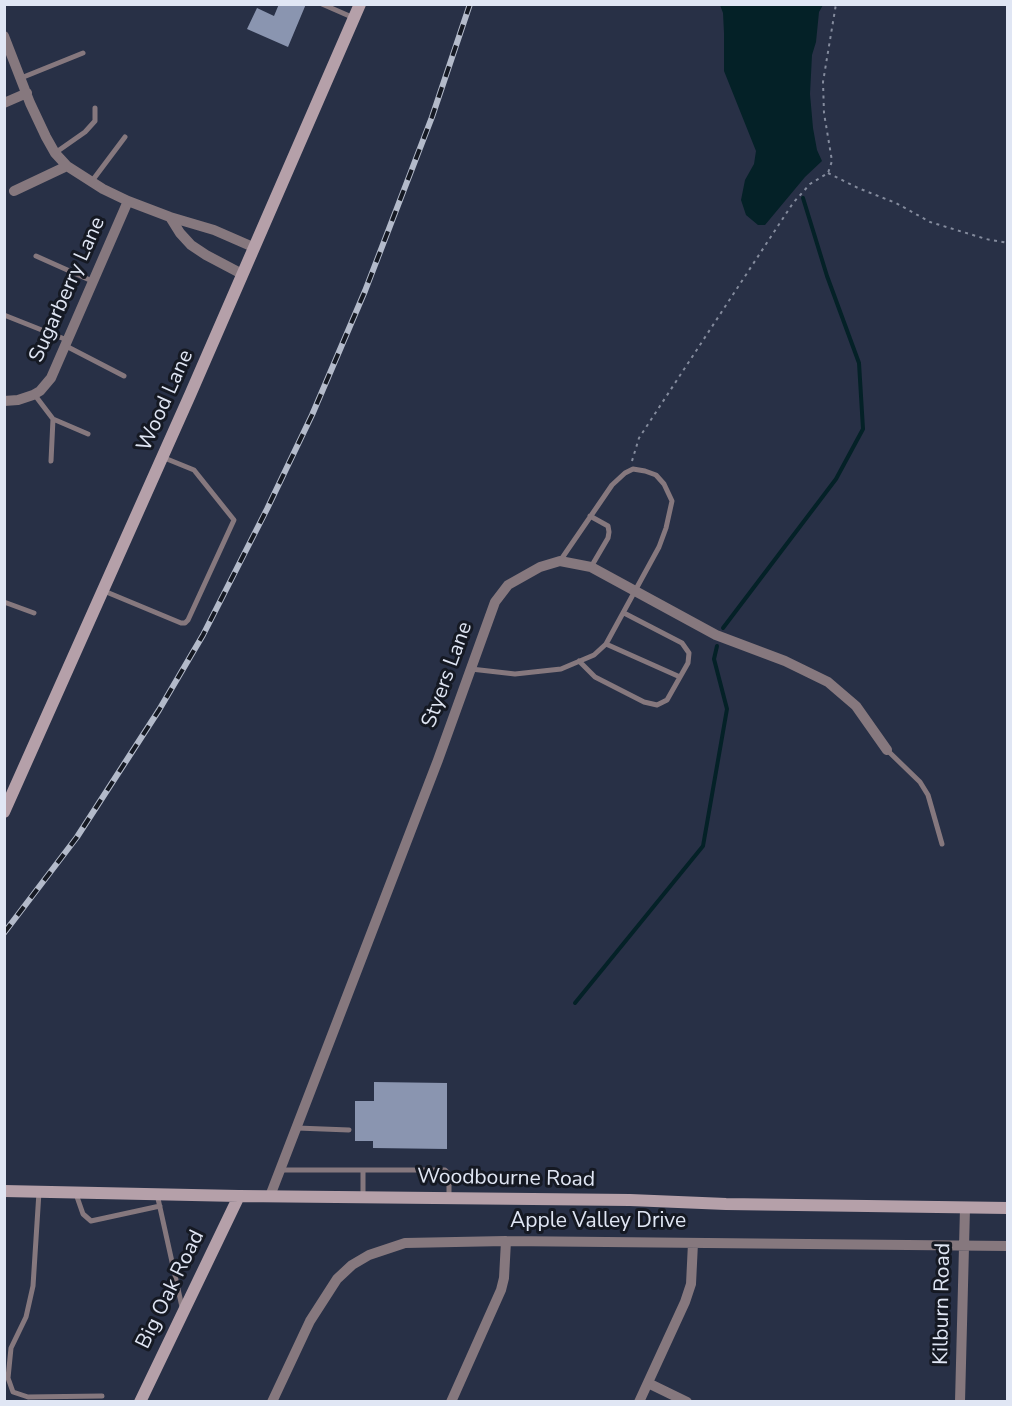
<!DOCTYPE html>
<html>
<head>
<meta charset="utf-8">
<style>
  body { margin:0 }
  #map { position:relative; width:1012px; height:1406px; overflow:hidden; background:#283046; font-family:"Nunito Sans",sans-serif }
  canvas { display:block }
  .frame { position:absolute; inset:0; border:6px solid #e0e6f4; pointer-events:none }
</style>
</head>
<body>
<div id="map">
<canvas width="1012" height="1406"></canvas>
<div class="frame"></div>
</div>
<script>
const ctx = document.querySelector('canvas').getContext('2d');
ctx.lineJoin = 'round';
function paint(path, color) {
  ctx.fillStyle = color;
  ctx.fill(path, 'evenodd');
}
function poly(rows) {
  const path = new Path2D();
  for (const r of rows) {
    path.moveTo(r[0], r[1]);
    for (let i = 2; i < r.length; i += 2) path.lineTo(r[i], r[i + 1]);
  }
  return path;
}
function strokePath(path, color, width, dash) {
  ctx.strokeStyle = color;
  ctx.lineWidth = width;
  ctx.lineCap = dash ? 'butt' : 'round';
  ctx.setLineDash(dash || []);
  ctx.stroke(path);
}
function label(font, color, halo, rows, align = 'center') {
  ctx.font = font + ' "Nunito Sans",sans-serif';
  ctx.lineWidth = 6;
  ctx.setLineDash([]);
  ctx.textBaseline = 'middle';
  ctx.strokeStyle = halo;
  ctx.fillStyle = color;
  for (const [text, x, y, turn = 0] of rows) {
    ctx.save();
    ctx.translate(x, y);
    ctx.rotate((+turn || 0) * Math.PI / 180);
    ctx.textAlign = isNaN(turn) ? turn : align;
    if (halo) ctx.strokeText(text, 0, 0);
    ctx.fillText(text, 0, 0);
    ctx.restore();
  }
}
paint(poly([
  [720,5,823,5,819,12,816,42,812,55,810,94,813,128,817,150,822,161,805,177,765,225,758,225,746,215,741,200,745,180,754,164,756,151,724,71,724,33,723,13]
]), '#042127');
strokePath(poly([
  [723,628,836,479,863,429,859,363,827,276,803,198],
  [575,1003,703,846,727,709,714,659,717,646]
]), '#042127', 4);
paint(poly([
  [279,4,306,4,288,47,247,29,257,8,274,16],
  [374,1082,447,1083,447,1149,373,1148,373,1141,355,1141,355,1101,374,1101]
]), '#8a95b0');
strokePath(poly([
  [828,173,858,188,896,203,930,222,986,239,1008,243],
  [632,461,639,438,793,203,810,184,828,173,832,161,824,113,823,82,836,4]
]), '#848b9d', 2, [3, 4.5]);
strokePath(poly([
  [322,4,354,18],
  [21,78,83,53],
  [55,153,85,132,95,121,95,108],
  [92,181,125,137],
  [36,256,92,281],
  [4,315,67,340],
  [66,346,124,376],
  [34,394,53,419,51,461],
  [53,419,88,434],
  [590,516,608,526,609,532,608,538,591,567],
  [104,591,181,623,185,623,188,620,234,520,194,470,162,457],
  [4,602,34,613],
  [606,644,680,677],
  [579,661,595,677,644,702,657,705,667,700,688,663,689,653,682,643,624,613],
  [471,669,515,674,561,669,594,655,606,644,659,547,666,528,672,501,664,484,656,475,645,471,633,469,625,473,612,485,560,561],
  [887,750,920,782,928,795,942,844],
  [297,1128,349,1130],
  [281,1170,445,1170,449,1174,449,1198],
  [39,1192,33,1286,26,1317,11,1348,8,1378,13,1392,28,1397,102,1396],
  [76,1194,83,1214,91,1221,160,1206],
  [157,1194,182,1307],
  [363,1197,363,1170]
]), '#86787e', 5);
strokePath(poly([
  [4,36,30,103,46,137,55,153,67,166,103,189,128,201,170,217,214,230,253,247],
  [4,103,27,93],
  [14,191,67,166],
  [170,217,180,233,191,245,206,255,242,274],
  [4,401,18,400,33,395,40,391,51,378,128,201],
  [270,1196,438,760,495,602,508,585,540,567,560,561,591,567,716,635,785,661,828,682,856,706,887,750],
  [648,1383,687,1402],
  [272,1402,310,1321,337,1279,352,1265,369,1255,405,1243,506,1241,1008,1246],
  [451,1402,501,1290,504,1278,506,1241],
  [639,1402,685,1302,691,1284,693,1243],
  [960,1402,965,1208]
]), '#86787e', 10);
strokePath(poly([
  [4,812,190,395,360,4],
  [4,1191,239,1196,630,1200,726,1204,1008,1208],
  [140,1402,239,1196]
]), '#b5a0a9', 12);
const rail = poly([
  [4,933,77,837,159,710,203,635,267,509,312,415,365,291,432,117,470,4]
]);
strokePath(rail, '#b3baca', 6);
strokePath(rail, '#151923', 4, [11]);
label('21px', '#e0e6f4', '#151923', [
  ["Sugarberry Lane",68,290,-66],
  ["Wood Lane",166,401,-66],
  ["Styers Lane",448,675,-70],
  ["Woodbourne Road",506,1179,1],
  ["Apple Valley Drive",598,1222],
  ["Big Oak Road",171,1290,-64],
  ["Kilburn Road",943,1304,-89]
]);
</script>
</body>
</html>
